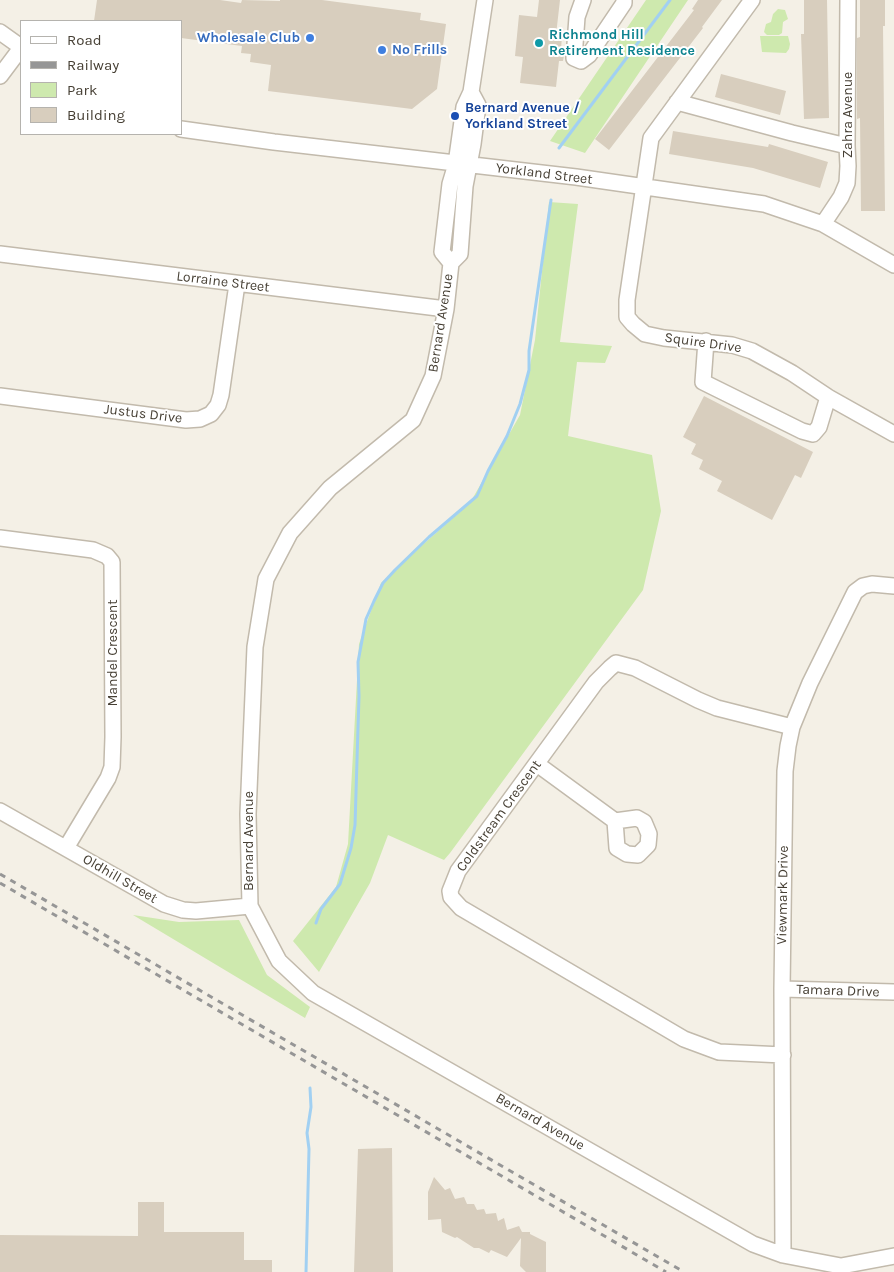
<!DOCTYPE html>
<html>
<head>
<meta charset="utf-8">
<style>
  body { margin:0 }
  #map { position:relative; width:894px; height:1272px; overflow:hidden; background:#f4f0e6; font-family:Karla,sans-serif }
  canvas { display:block }
  .legend { position:absolute; left:20px; top:20px; width:162px; height:115px; box-sizing:border-box; background:#fff; border:1px solid #b5b3ae; margin:0; padding:6px 9px; list-style:none; font-size:15px; color:#474035 }
  .legend li { display:flex; align-items:center; gap:10px; height:25px }
  .legend b { width:25px; border:1px solid #b5b3ae }
</style>
</head>
<body>
<div id="map">
<canvas width="894" height="1272"></canvas>
<ul class="legend">
<li><b style="height:6px;background:#fff"></b>Road</li>
<li><b style="height:6px;background:#969696"></b>Railway</li>
<li><b style="height:14px;background:#cee9ae"></b>Park</li>
<li><b style="height:14px;background:#d8cebe"></b>Building</li>
</ul>
</div>
<script>
const ctx = document.querySelector('canvas').getContext('2d');
ctx.lineJoin = 'round';
function paint(path, color) {
  ctx.fillStyle = color;
  ctx.fill(path, 'evenodd');
}
function poly(rows) {
  const path = new Path2D();
  for (const r of rows) {
    path.moveTo(r[0], r[1]);
    for (let i = 2; i < r.length; i += 2) path.lineTo(r[i], r[i + 1]);
  }
  return path;
}
function strokePath(path, color, width, dash) {
  ctx.strokeStyle = color;
  ctx.lineWidth = width;
  ctx.lineCap = dash ? 'butt' : 'round';
  ctx.setLineDash(dash || []);
  ctx.stroke(path);
}
function label(font, color, halo, rows, align = 'center') {
  ctx.font = font + ' Karla,sans-serif';
  ctx.lineWidth = 4;
  ctx.setLineDash([]);
  ctx.textBaseline = 'middle';
  ctx.strokeStyle = halo;
  ctx.fillStyle = color;
  for (const [text, x, y, turn = 0] of rows) {
    ctx.save();
    ctx.translate(x, y);
    ctx.rotate((+turn || 0) * Math.PI / 180);
    ctx.textAlign = isNaN(turn) ? turn : align;
    if (halo) ctx.strokeText(text, 0, 0);
    ctx.fillText(text, 0, 0);
    ctx.restore();
  }
}
paint(poly([
  [646,0,688,0,585,153,550,141],
  [778,9,785,10,788,19,783,22,782,33,779,35,767,35,764,32,766,24,771,22,773,14],
  [760,36,788,36,790,44,789,49,786,53,762,52],
  [549,202,578,204,560,342,612,346,605,363,577,362,568,436,652,455,661,511,643,590,450,853,444,860,388,835,370,883,319,972,293,941,336,887,348,844,359,644,381,583,420,547,470,503,520,415,535,340],
  [133,915,179,922,239,920,267,975,310,1007,305,1018]
]), '#cee9ae');
strokePath(poly([
  [559,148,670,0],
  [316,923,321,909,340,884,351,848,355,825,359,696,358,662,366,619,374,601,383,583,395,570,429,537,477,496,488,471,507,436,520,404,529,370,529,351,551,200],
  [306,1272,309,1149,307,1133,311,1107,310,1088]
]), '#a1d0f2', 3);
paint(poly([
  [97,0,220,0,241,3,242,0,280,1,280,0,322,0,421,13,420,20,446,24,437,89,412,109,268,91,271,65,250,62,251,54,241,53,242,46,181,38,181,21,94,21],
  [539,0,560,0,556,35,562,36,561,49,565,50,563,61,559,61,556,87,520,83,523,57,515,56,519,15,537,17],
  [698,0,722,0,702,27,703,28,609,150,595,139,694,10,692,9],
  [804,0,827,0,829,118,804,119,801,34,804,34],
  [860,0,885,0,885,26,883,26,885,211,861,211,860,118,857,119,857,38,860,37],
  [721,74,786,91,780,115,715,97],
  [673,131,768,147,769,144,828,162,820,188,753,168,669,154],
  [704,396,813,452,801,478,795,475,772,520,717,491,722,481,699,469,703,460,691,454,696,444,683,437],
  [392,1148,393,1272,354,1272,358,1149],
  [434,1177,445,1190,450,1188,455,1199,464,1197,467,1204,474,1204,477,1210,484,1209,486,1214,496,1213,498,1221,504,1218,507,1230,519,1226,522,1232,530,1232,530,1234,546,1242,546,1272,526,1272,520,1266,521,1238,507,1257,491,1250,489,1253,479,1248,474,1248,457,1237,455,1238,442,1232,441,1219,428,1220,428,1192],
  [138,1202,164,1202,164,1232,244,1232,244,1260,272,1260,272,1272,0,1272,0,1235,138,1236]
]), '#d8cebe');
const minor = poly([
  [583,0,577,17,574,58,581,61,589,55,624,3,624,0],
  [752,0,651,138,627,300,627,317,633,324,645,334,664,338,732,345,752,351,792,373,828,397,894,434],
  [0,32,21,47],
  [0,76,21,48],
  [471,92,478,105,473,144,465,186,460,254,451,263,446,309,433,376,413,420,330,488,290,533,266,579,255,647,248,814,250,906,279,961,313,993,753,1244,783,1255,841,1266,894,1256],
  [677,102,792,133,847,146],
  [181,129,274,142,576,177,764,204,823,224,894,265],
  [823,224,841,197,847,183,848,166,847,146,848,0],
  [0,254,446,309],
  [451,263,442,252,450,184,456,164,464,107,471,92,485,0],
  [706,341,703,382,802,431,813,434,819,427,828,397],
  [0,396,186,420,200,419,211,414,218,405,221,395,237,284],
  [0,538,93,550,107,556,112,562,113,737,112,767,108,778,66,848],
  [537,764,615,821,637,818,644,822,649,834,648,845,638,855,627,854,617,848,615,821],
  [0,811,164,904,183,910,196,911,250,906],
  [782,989,894,992],
  [783,1055,719,1052,684,1039,461,908,451,897,450,891,458,871,596,682,610,668,616,663,635,668,698,700,717,708,792,727],
  [783,1255,782,989,785,771,788,746,792,727,810,683,855,592,863,586,872,584,894,586]
]);
strokePath(minor, '#c2baac', 18);
strokePath(minor, '#fff', 15);
strokePath(poly([
  [0,874,684,1272],
  [0,883,666,1272]
]), '#969696', 3, [6, 6]);
for (const [x, y, r, color] of [
  [310,38,5,"#3f7fe0"],
  [539,43,5,"#0f9aa8"],
  [382,50,5,"#3f7fe0"],
  [455,116,5,"#1a4fb4"]
]) {
  const dot = new Path2D();
  dot.arc(x, y, r, 0, 2 * Math.PI);
  ctx.fillStyle = color;
  ctx.fill(dot);
  strokePath(dot, '#fff', 2);
}
label('bold 14px', '#0d838f', '#fff', [
  ["Richmond Hill",549,35],
  ["Retirement Residence",549,51]
], 'left');
label('bold 14px', '#366cbe', '#fff', [
  ["Wholesale Club",300,38],
  ["No Frills",392,50,"left"]
], 'right');
label('bold 14px', '#164399', '#fff', [
  ["Bernard Avenue /",465,108],
  ["Yorkland Street",465,124]
], 'left');
label('14px', '#474035', '#fff', [
  ["Zahra Avenue",848,115,-90],
  ["Yorkland Street",544,174,7],
  ["Lorraine Street",223,282,7],
  ["Bernard Avenue",441,323,-81],
  ["Squire Drive",703,343,8],
  ["Justus Drive",143,414,7],
  ["Mandel Crescent",113,653,-90],
  ["Coldstream Crescent",499,816,-54],
  ["Bernard Avenue",249,841,-90],
  ["Oldhill Street",120,879,30],
  ["Viewmark Drive",783,895,-89],
  ["Tamara Drive",838,991,2],
  ["Bernard Avenue",540,1122,30]
]);
</script>
</body>
</html>
